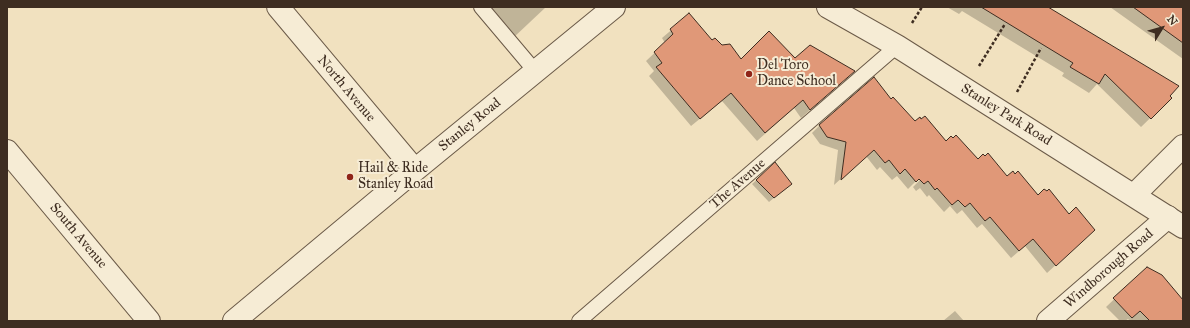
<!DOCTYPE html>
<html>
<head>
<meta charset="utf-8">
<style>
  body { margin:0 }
  #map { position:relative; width:1190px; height:328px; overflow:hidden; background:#f1e1bf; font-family:"IM FELL Great Primer",serif }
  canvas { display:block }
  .frame { position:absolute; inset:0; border:8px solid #3e2d21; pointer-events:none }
  .north { position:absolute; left:1142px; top:8px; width:40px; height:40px; -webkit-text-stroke:3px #f6ecd5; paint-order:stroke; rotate:53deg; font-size:11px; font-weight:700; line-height:16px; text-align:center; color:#3e2d21 }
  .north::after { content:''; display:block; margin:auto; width:14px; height:18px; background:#3e2d21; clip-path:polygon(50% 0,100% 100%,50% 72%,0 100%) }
</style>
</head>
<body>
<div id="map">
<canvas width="1190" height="328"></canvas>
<div class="frame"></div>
<div class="north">N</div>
</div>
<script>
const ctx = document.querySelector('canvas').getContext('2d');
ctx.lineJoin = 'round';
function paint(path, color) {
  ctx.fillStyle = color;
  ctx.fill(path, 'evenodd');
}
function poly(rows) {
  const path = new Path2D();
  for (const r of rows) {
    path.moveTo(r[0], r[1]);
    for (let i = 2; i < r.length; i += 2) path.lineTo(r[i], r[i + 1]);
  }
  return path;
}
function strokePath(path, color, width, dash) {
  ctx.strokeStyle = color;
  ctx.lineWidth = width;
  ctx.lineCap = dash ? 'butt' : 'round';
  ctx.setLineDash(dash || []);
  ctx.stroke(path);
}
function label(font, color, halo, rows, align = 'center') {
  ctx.font = font + ' "IM FELL Great Primer",serif';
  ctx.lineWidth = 4;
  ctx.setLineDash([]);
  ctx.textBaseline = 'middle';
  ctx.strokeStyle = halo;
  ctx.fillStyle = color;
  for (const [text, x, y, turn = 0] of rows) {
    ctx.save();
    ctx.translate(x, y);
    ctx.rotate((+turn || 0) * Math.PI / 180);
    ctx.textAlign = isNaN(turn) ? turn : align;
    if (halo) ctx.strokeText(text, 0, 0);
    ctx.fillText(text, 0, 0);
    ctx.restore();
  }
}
paint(poly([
  [481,7,546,7,512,39],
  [947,7,1046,7,1171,98,1141,127,1097,84,1089,93,1062,76,1064,73,962,11,959,14],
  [1110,7,1183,7,1183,59],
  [689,15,712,41,741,60,795,59,845,79,801,118,794,108,757,141,722,101,691,126,649,76,654,71,646,61,665,43,662,38],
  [891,100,915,123,1094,230,1047,273,1025,246,1011,258,982,224,977,228,962,210,957,214,950,206,944,212,929,195,927,197,920,188,916,191,913,187,924,176,922,175,908,189,897,176,892,180,880,167,877,170,866,156,834,185,838,150,820,144,812,133,820,125],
  [775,164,786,188,769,202,752,184],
  [1147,268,1183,302,1183,321,1130,321,1128,319,1125,321,1120,321,1106,307],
  [955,311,964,321,943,321]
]), '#0003');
const building = poly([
  [981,7,1048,7,1179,86,1170,96,1172,98,1151,119,1105,74,1099,84,1070,67,1073,63,981,7],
  [1133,7,1183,7,1183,43,1133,7],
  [689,13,712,40,715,38,722,45,730,44,741,59,769,31,795,58,810,45,855,71,810,110,803,100,765,133,731,93,700,119,656,67,662,63,654,52,673,34,670,29,689,13],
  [874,77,891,99,893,97,915,121,920,117,921,119,925,116,946,141,951,136,953,138,956,135,978,159,983,154,985,156,988,153,1007,176,1013,171,1015,174,1018,171,1038,195,1044,189,1047,191,1049,189,1069,214,1076,207,1095,230,1056,266,1033,239,1019,251,990,217,985,221,970,203,965,207,958,200,952,205,937,188,935,190,928,181,924,184,919,179,916,182,905,169,900,174,889,160,885,163,874,150,841,180,846,142,827,137,819,125,874,77],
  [775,162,792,184,774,198,756,180,775,162],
  [1147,267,1162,275,1183,300,1183,321,1150,321,1140,311,1132,318,1113,298,1147,267]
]);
paint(building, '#e09878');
strokePath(building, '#3e2d21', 1);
const service = poly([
  [481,7,535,71],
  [579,321,897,46]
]);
const minor = poly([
  [278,7,415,170],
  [7,151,149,321],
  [1134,195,1183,146],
  [234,321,415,170,614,7],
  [1048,321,1168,217]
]);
const tertiary = poly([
  [828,7,897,46,1183,227]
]);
strokePath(service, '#6b5a48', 16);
strokePath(minor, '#6b5a48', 24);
strokePath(tertiary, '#6b5a48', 24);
strokePath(poly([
  [912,23,922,7],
  [979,66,1005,24],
  [1017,92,1041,48]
]), '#3e2d21', 2.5, [3, 2]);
strokePath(service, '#f6ecd5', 14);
strokePath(minor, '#f6ecd5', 22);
strokePath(tertiary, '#f6ecd5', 22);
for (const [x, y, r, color] of [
  [749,74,4,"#8f2418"],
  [350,177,4,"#8f2418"]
]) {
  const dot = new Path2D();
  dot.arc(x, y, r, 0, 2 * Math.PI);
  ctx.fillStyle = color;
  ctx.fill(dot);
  strokePath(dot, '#f6ecd5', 1.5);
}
label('14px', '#3e2d21', '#f6ecd5', [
  ["Del Toro",757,66],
  ["Dance School",757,82],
  ["Hail & Ride",358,169],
  ["Stanley Road",358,185]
], 'left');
label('14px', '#3e2d21', '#f6ecd5', [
  ["North Avenue",346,89,50],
  ["Stanley Park Road",1006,115,32],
  ["Stanley Road",470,125,-39],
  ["The Avenue",738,184,-41],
  ["South Avenue",78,236,50],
  ["Windborough Road",1109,269,-41]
]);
</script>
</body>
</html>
